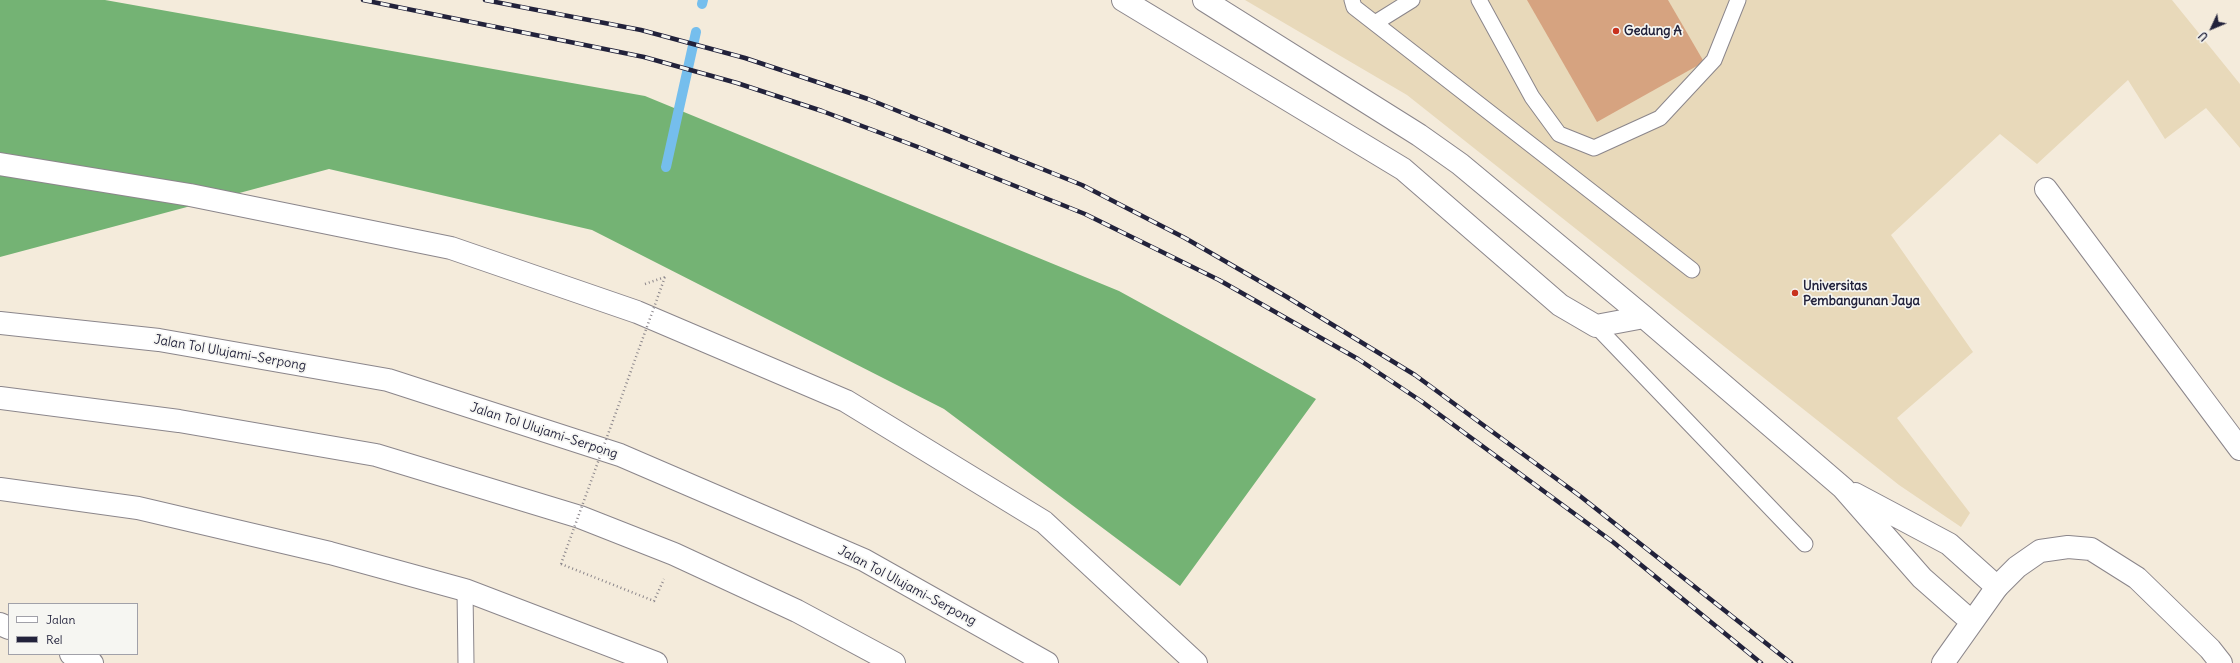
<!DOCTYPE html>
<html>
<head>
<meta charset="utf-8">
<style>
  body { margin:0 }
  #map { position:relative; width:2240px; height:663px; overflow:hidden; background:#f4ebdb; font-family:Delius,sans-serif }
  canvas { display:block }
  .legend { position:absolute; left:8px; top:603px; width:130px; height:52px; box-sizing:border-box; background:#f6f6f2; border:1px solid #a1a1a9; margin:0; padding:5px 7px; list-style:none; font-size:12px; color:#22223b }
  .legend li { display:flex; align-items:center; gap:8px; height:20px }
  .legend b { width:20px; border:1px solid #a1a1a9 }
  .north { position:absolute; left:2192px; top:8px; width:40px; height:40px; -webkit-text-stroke:3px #f6f6f2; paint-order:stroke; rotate:226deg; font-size:11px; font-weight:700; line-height:16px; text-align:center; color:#22223b }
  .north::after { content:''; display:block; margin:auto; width:14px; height:18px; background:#22223b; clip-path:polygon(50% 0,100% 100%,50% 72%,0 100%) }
</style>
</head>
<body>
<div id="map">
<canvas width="2240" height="663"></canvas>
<ul class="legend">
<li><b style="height:5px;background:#fff"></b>Jalan</li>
<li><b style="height:5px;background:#22223b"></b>Rel</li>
</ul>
<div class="north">U</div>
</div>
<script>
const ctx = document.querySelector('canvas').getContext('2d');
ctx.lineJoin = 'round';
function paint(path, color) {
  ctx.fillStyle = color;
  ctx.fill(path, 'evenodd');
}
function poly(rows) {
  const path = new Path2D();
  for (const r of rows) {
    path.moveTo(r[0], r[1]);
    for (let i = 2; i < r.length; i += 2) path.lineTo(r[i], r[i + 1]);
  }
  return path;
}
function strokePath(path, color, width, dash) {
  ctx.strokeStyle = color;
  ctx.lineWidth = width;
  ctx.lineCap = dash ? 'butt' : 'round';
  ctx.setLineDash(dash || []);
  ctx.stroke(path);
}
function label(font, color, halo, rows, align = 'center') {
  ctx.font = font + ' Delius,sans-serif';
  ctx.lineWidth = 3.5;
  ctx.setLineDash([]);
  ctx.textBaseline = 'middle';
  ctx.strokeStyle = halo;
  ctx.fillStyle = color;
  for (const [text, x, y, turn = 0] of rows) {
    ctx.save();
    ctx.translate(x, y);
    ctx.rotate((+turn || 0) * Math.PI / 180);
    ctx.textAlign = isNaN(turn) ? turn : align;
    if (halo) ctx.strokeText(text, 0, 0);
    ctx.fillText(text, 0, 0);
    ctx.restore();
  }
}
paint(poly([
  [1245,0,2172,0,2240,84,2240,148,2206,108,2165,139,2128,80,2037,164,2000,134,1891,235,1973,352,1897,418,1970,513,1961,527,1899,485,1407,95]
]), '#e8d9ba');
paint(poly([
  [0,0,105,0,645,96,1119,291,1316,399,1180,586,944,409,592,230,329,169,0,257]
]), '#74b374');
strokePath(poly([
  [702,4,703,0],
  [666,167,696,32]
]), '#75beed', 10);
paint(poly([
  [1527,0,1668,0,1704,62,1597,122]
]), '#d6a380');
const service = poly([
  [1352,0,1354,7,1692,270],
  [1479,0,1532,97,1559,134,1594,148,1660,118,1714,60,1738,0],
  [1375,23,1412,0],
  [1596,326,1805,544],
  [465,590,466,663]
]);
const minor = poly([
  [2046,189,2240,449],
  [1997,587,2017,567,2040,551,2068,547,2091,549,2137,578,2210,649,2221,663]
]);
const tertiary = poly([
  [1123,0,1403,169,1560,305,1596,326,1644,317],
  [1204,0,1419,135,1460,164,1644,317,1843,488,1922,578,1972,622],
  [1855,494,1949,544,1997,587,1943,663],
  [0,624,9,628],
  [71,654,92,663]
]);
const motorway = poly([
  [0,164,190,195,451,248,637,312,846,401,1044,522,1196,663],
  [0,323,159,340,388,380,620,455,864,560,1047,663],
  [0,398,179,421,376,455,580,517,674,554,797,611,894,663],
  [0,489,138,508,330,553,465,590,656,663]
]);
strokePath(service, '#8b868b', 17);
strokePath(minor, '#8b868b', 24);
strokePath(tertiary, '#8b868b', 24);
strokePath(motorway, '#8b868b', 24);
strokePath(poly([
  [645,284,665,277],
  [561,564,654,601,664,579]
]), '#8b868b', 2.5, [1, 3]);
strokePath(service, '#fff', 15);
strokePath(minor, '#fff', 22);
strokePath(tertiary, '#fff', 22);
strokePath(motorway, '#fff', 22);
const rail = poly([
  [363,0,644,57,737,83,822,111,918,147,1085,214,1219,280,1358,359,1421,401,1613,542,1761,663],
  [485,0,641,30,745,58,868,99,1082,185,1185,238,1287,297,1415,375,1580,496,1791,663]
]);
strokePath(rail, '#22223b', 4.5);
strokePath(rail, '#f6f6f2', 3, [9]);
strokePath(poly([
  [561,564,665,277]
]), '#8b868b', 2.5, [1, 3]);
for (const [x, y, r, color] of [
  [1616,31,4,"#c8321e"],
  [1795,293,4,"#c8321e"]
]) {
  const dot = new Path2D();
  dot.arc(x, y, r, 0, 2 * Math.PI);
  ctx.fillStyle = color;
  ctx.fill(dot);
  strokePath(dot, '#f6f6f2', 1.5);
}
label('bold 13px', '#22223b', '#f6f6f2', [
  ["Gedung A",1624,31],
  ["Universitas",1803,286],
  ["Pembangunan Jaya",1803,301]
], 'left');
label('13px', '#22223b', '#f6f6f2', [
  ["Jalan Tol Ulujami–Serpong",230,353,10],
  ["Jalan Tol Ulujami–Serpong",544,431,18],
  ["Jalan Tol Ulujami–Serpong",907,586,28]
]);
</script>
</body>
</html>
